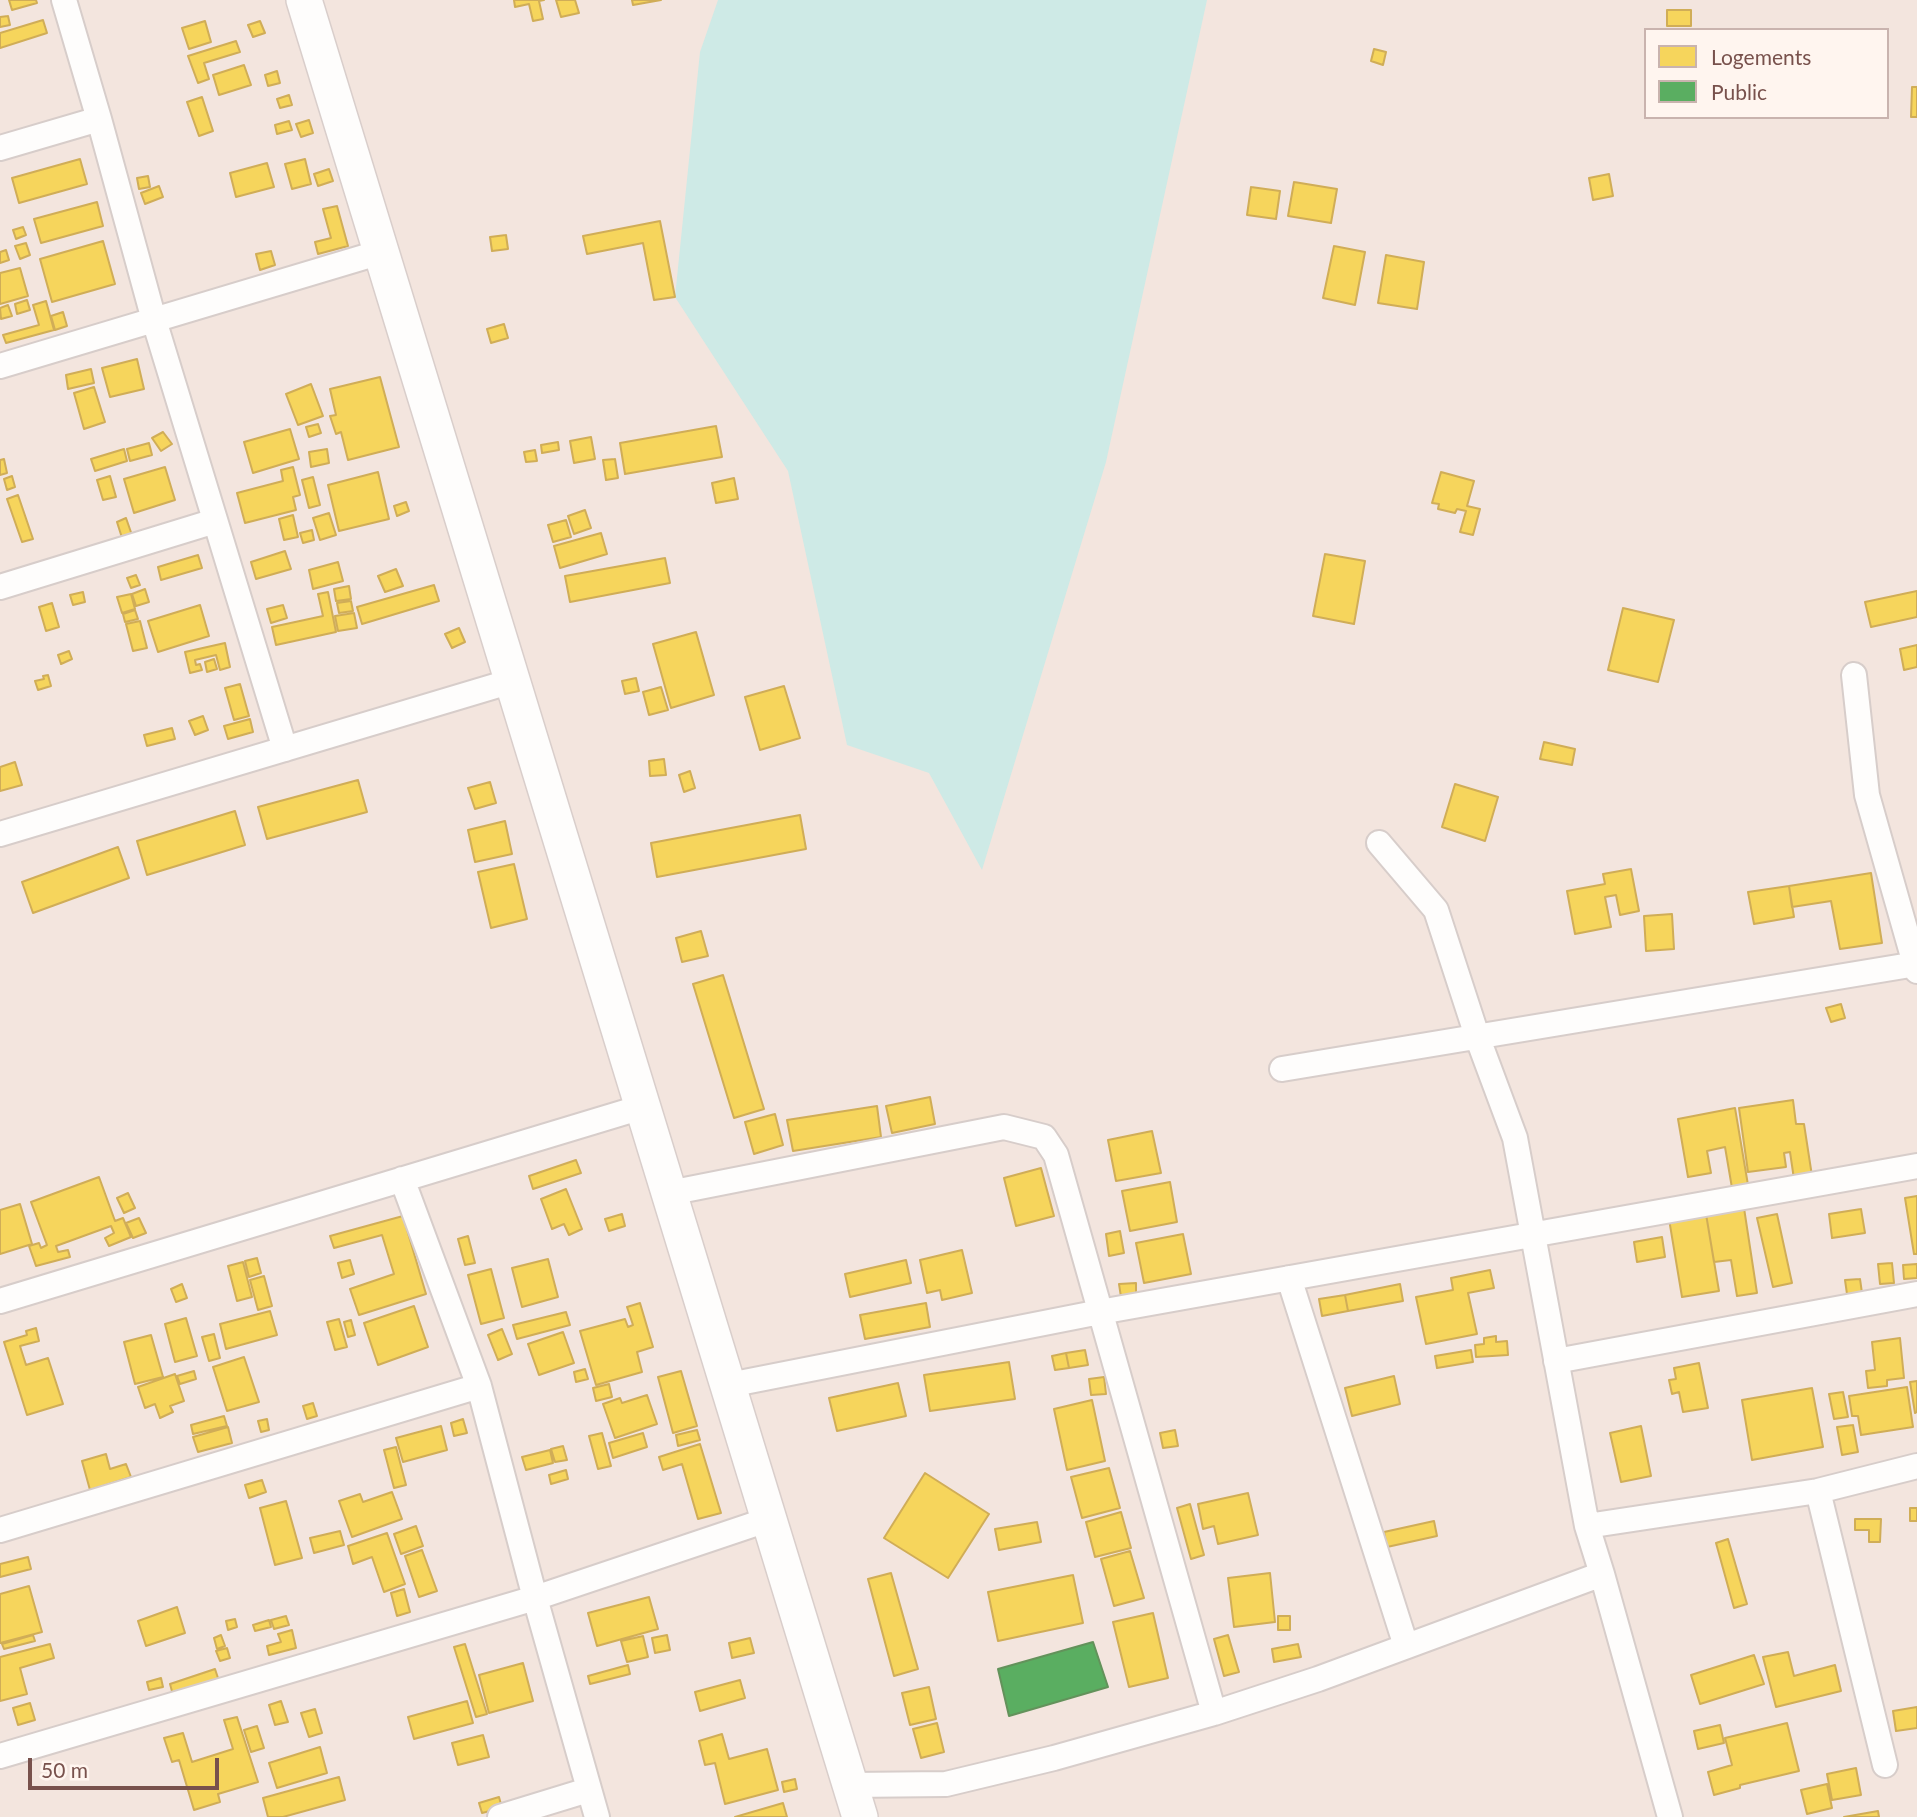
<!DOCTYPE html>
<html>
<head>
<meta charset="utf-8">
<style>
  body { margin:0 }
  #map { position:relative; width:1917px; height:1817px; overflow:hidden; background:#f8f1ee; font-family:Lato,sans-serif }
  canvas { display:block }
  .legend { position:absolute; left:1644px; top:28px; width:245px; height:91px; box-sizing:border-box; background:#fff5ef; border:2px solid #c9b3ae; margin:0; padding:9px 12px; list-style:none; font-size:21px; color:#78514c }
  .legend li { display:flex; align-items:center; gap:14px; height:35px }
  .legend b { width:35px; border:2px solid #c9b3ae }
  .scale { position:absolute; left:28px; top:1758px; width:191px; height:32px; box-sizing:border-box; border:4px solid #78514c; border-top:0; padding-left:9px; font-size:21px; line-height:24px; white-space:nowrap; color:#78514c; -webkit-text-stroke:5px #fff5ef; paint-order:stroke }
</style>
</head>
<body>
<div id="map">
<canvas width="1917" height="1817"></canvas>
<ul class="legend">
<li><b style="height:19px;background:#f6d55c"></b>Logements</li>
<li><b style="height:19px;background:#5aae61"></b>Public</li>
</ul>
<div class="scale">50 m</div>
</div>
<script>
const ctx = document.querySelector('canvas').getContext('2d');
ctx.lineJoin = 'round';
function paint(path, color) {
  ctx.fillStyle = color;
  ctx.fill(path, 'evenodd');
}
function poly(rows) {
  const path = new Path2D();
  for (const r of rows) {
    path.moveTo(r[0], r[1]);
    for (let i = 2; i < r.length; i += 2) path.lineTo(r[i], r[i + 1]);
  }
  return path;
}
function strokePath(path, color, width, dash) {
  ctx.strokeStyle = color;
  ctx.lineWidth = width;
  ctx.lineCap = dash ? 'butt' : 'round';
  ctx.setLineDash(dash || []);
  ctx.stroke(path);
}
paint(poly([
  [0,0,1917,0,1917,1817,0,1817],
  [1646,30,1887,30,1887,117,1646,117]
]), '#f3e5de');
paint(poly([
  [718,0,1207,0,1106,462,982,870,929,773,847,745,788,471,675,297,700,52]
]), '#ceeae6');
const homes = poly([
  [9,0,36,0,37,3,12,10,9,0],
  [514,0,544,0,539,1,543,19,533,21,529,4,515,7,514,0],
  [556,0,575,0,579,13,561,17,556,0],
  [632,0,661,0,633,5,632,0],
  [1667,10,1691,10,1691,26,1667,26,1667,10],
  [8,16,10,25,0,27,0,17,8,16],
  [43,20,47,33,0,48,0,33,43,20],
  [205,21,211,42,189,49,182,28,205,21],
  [260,21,265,33,253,37,248,25,260,21],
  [236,41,240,52,204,63,209,79,198,83,188,56,236,41],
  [1374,49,1386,52,1383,65,1371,61,1374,49],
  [244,65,251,85,219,95,213,75,244,65],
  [277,71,280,83,268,86,265,75,277,71],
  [1912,87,1917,87,1917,117,1911,117,1912,87],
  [289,95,292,105,280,108,277,99,289,95],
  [202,97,213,131,199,136,187,102,202,97],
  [309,120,313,133,301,137,296,124,309,120],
  [289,121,292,130,277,134,275,125,289,121],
  [80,159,87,184,19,203,12,178,80,159],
  [305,159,311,184,292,189,285,164,305,159],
  [267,163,274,187,236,197,230,173,267,163],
  [329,169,333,181,318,186,314,174,329,169],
  [1609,174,1613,196,1593,200,1589,178,1609,174],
  [148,176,150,187,139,189,137,178,148,176],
  [1294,182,1337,189,1331,223,1288,216,1294,182],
  [159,186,163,197,145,204,141,193,159,186],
  [1251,187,1280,191,1276,219,1247,215,1251,187],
  [97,202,103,226,41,243,34,219,97,202],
  [337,206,348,246,318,254,315,242,331,238,323,209,337,206],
  [660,221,675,297,654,300,643,243,587,254,583,236,660,221],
  [23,227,26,235,16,239,13,230,23,227],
  [506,235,508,249,492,251,490,237,506,235],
  [103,241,115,284,52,302,40,259,103,241],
  [26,243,30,255,20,259,15,246,26,243],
  [1334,246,1365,252,1355,305,1323,298,1334,246],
  [6,250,9,260,0,263,0,252,6,250],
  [271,251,275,265,260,270,256,254,271,251],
  [1386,255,1424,262,1417,309,1378,303,1386,255],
  [20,268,28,296,0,304,0,273,20,268],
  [27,300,30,310,17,314,15,304,27,300],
  [46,301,54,330,6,343,3,335,39,325,33,305,46,301],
  [8,305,12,316,1,319,0,308,8,305],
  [63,312,67,326,55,330,51,316,63,312],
  [504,324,508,338,491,343,487,329,504,324],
  [137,359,144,389,110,397,102,368,137,359],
  [91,369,94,383,68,389,66,375,91,369],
  [380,377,399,447,348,460,341,432,336,434,330,416,336,415,330,389,380,377],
  [311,384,323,416,298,425,286,394,311,384],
  [94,387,105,422,84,429,74,393,94,387],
  [318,424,321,433,309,437,306,427,318,424],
  [716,426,722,457,625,474,620,443,716,426],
  [290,429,299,459,253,473,244,442,290,429],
  [163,432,172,444,161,451,152,438,163,432],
  [591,437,595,459,574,463,570,441,591,437],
  [558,442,559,450,542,453,541,445,558,442],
  [149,443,152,455,130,461,127,449,149,443],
  [124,449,127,461,95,471,91,459,124,449],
  [327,449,329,463,311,467,309,452,327,449],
  [535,450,537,461,526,462,524,452,535,450],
  [4,459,7,473,0,475,0,460,4,459],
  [615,459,618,478,606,480,603,460,615,459],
  [165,467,175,500,134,513,124,479,165,467],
  [293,467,300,495,293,497,296,510,245,523,237,493,283,481,281,470,293,467],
  [378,472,389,519,339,531,328,485,378,472],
  [1441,472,1474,481,1467,506,1480,509,1473,535,1460,532,1466,511,1457,509,1455,513,1438,509,1439,504,1432,503,1441,472],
  [12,476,15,487,7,490,4,479,12,476],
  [110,476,116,497,103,500,97,480,110,476],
  [313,477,320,505,309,508,302,480,313,477],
  [734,478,738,499,716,503,712,483,734,478],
  [18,495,33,539,22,542,7,499,18,495],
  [406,502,409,511,397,516,394,506,406,502],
  [585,510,591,528,574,534,568,516,585,510],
  [329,513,336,535,320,540,313,518,329,513],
  [293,515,298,537,284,540,279,519,293,515],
  [126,518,133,538,123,541,117,522,126,518],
  [566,520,571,537,553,542,548,525,566,520],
  [312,530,314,540,303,543,300,533,312,530],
  [601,533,607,554,560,568,554,546,601,533],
  [285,551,291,569,256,579,251,562,285,551],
  [1325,554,1365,561,1354,624,1313,616,1325,554],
  [198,555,202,568,161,580,158,567,198,555],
  [665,558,670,583,570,602,565,576,665,558],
  [338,562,343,581,313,589,309,570,338,562],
  [396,569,403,586,385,592,378,576,396,569],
  [136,575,140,585,131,588,127,578,136,575],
  [434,585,439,601,362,624,357,607,434,585],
  [349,586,351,599,336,601,334,589,349,586],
  [145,589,149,602,136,606,132,594,145,589],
  [1917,591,1917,617,1871,627,1865,602,1917,591],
  [83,592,85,602,73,605,70,595,83,592],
  [328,592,336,632,276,645,272,627,323,616,318,594,328,592],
  [131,594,135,609,122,613,117,597,131,594],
  [351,601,353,611,339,613,337,603,351,601],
  [52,603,59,627,46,631,39,607,52,603],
  [200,605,209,636,158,652,148,621,200,605],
  [283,605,287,618,271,623,267,609,283,605],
  [1623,608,1674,620,1658,682,1608,670,1623,608],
  [135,610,138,619,125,622,123,614,135,610],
  [354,613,357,628,338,631,335,616,354,613],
  [140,621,147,648,133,651,126,624,140,621],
  [459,628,465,642,452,648,445,634,459,628],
  [696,632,714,695,671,708,653,644,696,632],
  [225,643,230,667,220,670,216,655,195,660,196,665,200,664,202,670,190,673,185,652,225,643],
  [1917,645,1917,667,1904,670,1900,649,1917,645],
  [69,651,72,659,61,664,58,655,69,651],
  [214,659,217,669,207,672,205,662,214,659],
  [48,675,51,686,38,690,35,681,44,679,43,676,48,675],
  [636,678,639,691,625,694,622,681,636,678],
  [240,684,249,716,234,720,225,688,240,684],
  [784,686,800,738,760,750,745,697,784,686],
  [661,687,668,710,649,715,643,692,661,687],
  [203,716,208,730,195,735,189,721,203,716],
  [250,719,253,732,228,739,224,726,250,719],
  [172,728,175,739,147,746,144,735,172,728],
  [1544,742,1575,749,1572,765,1540,759,1544,742],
  [664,759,666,775,650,776,649,761,664,759],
  [15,762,22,785,0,791,0,767,15,762],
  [690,771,695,788,684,792,679,775,690,771],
  [358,780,367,812,267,839,258,807,358,780],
  [490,782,496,803,475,809,468,788,490,782],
  [1455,784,1498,797,1485,841,1442,827,1455,784],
  [235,811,245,845,147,875,137,841,235,811],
  [800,815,806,849,657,877,651,843,800,815],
  [505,821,512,854,475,862,468,830,505,821],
  [118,847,129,878,33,913,22,882,118,847],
  [514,864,527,919,491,928,478,872,514,864],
  [1631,869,1639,911,1620,915,1616,895,1605,897,1611,927,1575,934,1567,891,1605,884,1603,874,1631,869],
  [1871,873,1882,943,1840,949,1831,901,1792,907,1789,886,1871,873],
  [1789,886,1794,917,1754,924,1748,892,1789,886],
  [1672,914,1674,949,1646,951,1644,916,1672,914],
  [701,931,708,956,682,962,676,938,701,931],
  [723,975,764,1109,734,1118,693,984,723,975],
  [1841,1004,1845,1018,1831,1022,1826,1008,1841,1004],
  [930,1097,935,1124,892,1133,886,1106,930,1097],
  [1793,1100,1796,1124,1804,1124,1812,1176,1794,1179,1790,1152,1784,1153,1786,1167,1748,1172,1739,1108,1793,1100],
  [877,1106,881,1137,793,1151,787,1120,877,1106],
  [1735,1108,1748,1185,1732,1188,1725,1147,1707,1151,1711,1173,1688,1177,1678,1119,1735,1108],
  [775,1114,783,1145,754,1154,745,1122,775,1114],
  [1152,1131,1161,1173,1116,1181,1108,1140,1152,1131],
  [576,1160,581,1173,533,1189,529,1176,576,1160],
  [1041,1168,1054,1216,1016,1226,1004,1178,1041,1168],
  [99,1177,115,1221,123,1218,131,1237,109,1246,105,1238,114,1233,111,1226,56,1246,58,1252,68,1250,70,1257,36,1266,29,1246,39,1243,41,1248,47,1245,31,1202,99,1177],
  [1170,1182,1177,1222,1130,1231,1122,1191,1170,1182],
  [566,1189,582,1229,569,1235,564,1224,552,1229,541,1199,566,1189],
  [128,1193,135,1208,124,1213,117,1198,128,1193],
  [1917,1196,1917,1254,1914,1254,1905,1198,1917,1196],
  [20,1204,32,1244,0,1254,0,1210,20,1204],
  [1744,1208,1757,1293,1737,1296,1731,1260,1714,1262,1706,1214,1744,1208],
  [1861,1209,1865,1233,1832,1238,1829,1214,1861,1209],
  [622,1214,625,1226,609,1231,605,1219,622,1214],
  [1706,1214,1719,1291,1682,1297,1669,1219,1706,1214],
  [1777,1214,1792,1283,1773,1287,1757,1218,1777,1214],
  [403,1216,426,1294,359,1315,350,1289,394,1274,382,1235,334,1248,330,1236,403,1216],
  [139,1218,146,1233,133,1238,126,1223,139,1218],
  [1120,1231,1124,1253,1109,1256,1106,1234,1120,1231],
  [1183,1234,1191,1274,1144,1283,1136,1243,1183,1234],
  [468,1236,475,1263,465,1265,458,1239,468,1236],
  [1662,1237,1665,1257,1637,1262,1634,1242,1662,1237],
  [962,1250,972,1293,942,1300,940,1290,927,1293,920,1260,962,1250],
  [257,1258,261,1273,249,1277,245,1261,257,1258],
  [548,1259,558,1297,522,1307,512,1268,548,1259],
  [350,1260,354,1274,342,1278,338,1263,350,1260],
  [906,1260,911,1283,850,1297,845,1274,906,1260],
  [243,1262,252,1297,237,1301,228,1266,243,1262],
  [1892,1263,1894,1283,1880,1284,1878,1264,1892,1263],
  [1917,1264,1917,1278,1904,1279,1903,1265,1917,1264],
  [491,1269,504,1318,481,1324,468,1275,491,1269],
  [1490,1270,1494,1288,1468,1293,1477,1334,1426,1344,1416,1297,1453,1290,1451,1278,1490,1270],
  [264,1276,272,1306,258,1310,250,1280,264,1276],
  [1860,1279,1862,1293,1847,1294,1845,1280,1860,1279],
  [1136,1283,1136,1295,1121,1297,1119,1284,1136,1283],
  [182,1284,187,1298,176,1302,171,1289,182,1284],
  [1400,1284,1403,1301,1348,1311,1345,1295,1400,1284],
  [1345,1295,1348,1311,1322,1316,1319,1299,1345,1295],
  [640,1303,653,1347,637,1352,642,1372,596,1385,580,1331,625,1319,628,1327,633,1325,627,1307,640,1303],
  [926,1303,930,1327,865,1339,860,1315,926,1303],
  [414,1306,428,1347,378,1365,364,1323,414,1306],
  [270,1311,277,1335,226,1349,220,1324,270,1311],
  [566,1312,570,1325,517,1339,513,1325,566,1312],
  [186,1318,197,1356,175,1362,165,1324,186,1318],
  [339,1319,347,1347,335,1350,327,1322,339,1319],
  [351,1320,355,1335,348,1337,344,1322,351,1320],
  [36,1328,39,1341,20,1346,26,1365,48,1358,63,1404,27,1415,4,1342,27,1335,26,1331,36,1328],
  [502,1329,512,1354,498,1360,488,1335,502,1329],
  [563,1332,574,1363,539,1375,528,1344,563,1332],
  [214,1334,220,1358,209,1361,202,1337,214,1334],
  [151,1335,163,1377,135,1384,124,1342,151,1335],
  [1496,1336,1496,1342,1507,1341,1508,1355,1476,1357,1475,1345,1484,1344,1484,1338,1496,1336],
  [1900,1338,1904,1378,1887,1380,1887,1386,1868,1388,1866,1371,1875,1370,1872,1342,1900,1338],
  [1085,1350,1088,1365,1069,1368,1066,1353,1085,1350],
  [1471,1350,1473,1362,1437,1368,1435,1356,1471,1350],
  [1066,1353,1069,1368,1055,1370,1052,1356,1066,1353],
  [244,1357,259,1402,227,1411,213,1367,244,1357],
  [1009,1362,1015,1399,930,1411,924,1375,1009,1362],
  [1699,1363,1708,1408,1683,1412,1679,1392,1672,1394,1669,1380,1676,1379,1674,1368,1699,1363],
  [585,1369,588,1379,576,1382,574,1372,585,1369],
  [194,1371,196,1379,180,1384,177,1376,194,1371],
  [681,1371,697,1426,673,1433,658,1377,681,1371],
  [175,1374,184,1401,170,1406,173,1412,160,1418,155,1404,145,1408,138,1387,175,1374],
  [1394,1376,1400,1404,1352,1416,1345,1388,1394,1376],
  [1104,1377,1106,1394,1091,1395,1089,1379,1104,1377],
  [1917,1381,1917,1412,1915,1413,1910,1382,1917,1381],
  [898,1383,906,1416,837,1431,829,1398,898,1383],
  [609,1384,612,1397,596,1401,593,1388,609,1384],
  [1907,1387,1913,1427,1861,1435,1858,1416,1852,1416,1849,1396,1907,1387],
  [1812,1388,1823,1447,1752,1460,1742,1400,1812,1388],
  [1843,1392,1848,1417,1834,1419,1829,1394,1843,1392],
  [647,1395,657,1424,615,1438,603,1404,620,1398,622,1403,647,1395],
  [1092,1400,1105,1461,1067,1470,1054,1409,1092,1400],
  [313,1403,317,1416,307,1419,303,1406,313,1403],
  [224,1416,227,1426,193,1434,191,1425,224,1416],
  [267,1419,269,1430,261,1432,258,1421,267,1419],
  [463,1419,467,1433,454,1436,451,1423,463,1419],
  [1853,1425,1858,1452,1842,1455,1837,1427,1853,1425],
  [441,1426,447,1450,403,1462,396,1438,441,1426],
  [1641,1426,1651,1476,1621,1482,1610,1433,1641,1426],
  [228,1427,232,1443,198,1452,193,1437,228,1427],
  [697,1430,700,1440,678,1446,676,1435,697,1430],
  [1175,1430,1178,1446,1163,1448,1160,1433,1175,1430],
  [602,1433,611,1466,598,1469,589,1436,602,1433],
  [643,1433,647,1447,613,1458,609,1443,643,1433],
  [700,1444,721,1513,698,1519,682,1464,663,1470,659,1457,700,1444],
  [563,1446,567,1460,555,1462,551,1449,563,1446],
  [396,1447,406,1485,394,1488,384,1450,396,1447],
  [550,1450,553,1463,526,1470,522,1457,550,1450],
  [106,1454,110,1469,126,1464,131,1477,90,1490,82,1461,106,1454],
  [1109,1468,1120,1508,1082,1518,1071,1477,1109,1468],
  [566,1470,568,1479,551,1484,549,1475,566,1470],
  [925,1473,989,1514,948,1578,884,1538,925,1473],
  [262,1480,266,1492,249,1498,245,1485,262,1480],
  [392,1492,402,1519,352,1537,339,1501,360,1494,363,1502,392,1492],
  [1248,1493,1258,1535,1218,1544,1214,1526,1203,1529,1198,1504,1248,1493],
  [286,1501,302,1558,275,1565,260,1508,286,1501],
  [1190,1504,1204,1555,1191,1559,1177,1508,1190,1504],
  [1910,1508,1917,1508,1917,1521,1910,1521,1910,1508],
  [1121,1512,1131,1548,1095,1557,1086,1522,1121,1512],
  [1855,1519,1881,1519,1880,1542,1869,1542,1869,1530,1855,1530,1855,1519],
  [1434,1521,1437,1536,1387,1547,1384,1532,1434,1521],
  [1037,1522,1041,1542,999,1550,995,1529,1037,1522],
  [416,1526,423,1546,401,1554,394,1534,416,1526],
  [340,1531,344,1545,314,1553,310,1538,340,1531],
  [387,1533,405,1584,384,1592,372,1557,353,1564,348,1546,387,1533],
  [1728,1539,1747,1604,1734,1608,1716,1543,1728,1539],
  [422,1550,437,1591,419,1597,405,1556,422,1550],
  [1130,1551,1144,1598,1114,1606,1101,1559,1130,1551],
  [28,1557,31,1569,0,1577,0,1564,28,1557],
  [891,1573,918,1669,894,1676,868,1579,891,1573],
  [1270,1573,1275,1622,1234,1627,1228,1578,1270,1573],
  [1073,1575,1083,1623,998,1641,988,1592,1073,1575],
  [29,1586,42,1632,0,1643,0,1594,29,1586],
  [404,1589,410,1612,397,1616,391,1593,404,1589],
  [649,1597,658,1629,597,1646,588,1613,649,1597],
  [177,1607,185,1633,146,1646,138,1621,177,1607],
  [1153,1613,1168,1678,1129,1687,1113,1622,1153,1613],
  [286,1616,289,1625,274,1629,271,1620,286,1616],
  [1278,1616,1290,1616,1290,1630,1278,1630,1278,1616],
  [235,1619,237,1627,228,1630,226,1621,235,1619],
  [269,1620,271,1627,255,1631,253,1625,269,1620],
  [292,1630,296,1648,269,1655,267,1646,281,1642,278,1634,292,1630],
  [33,1635,35,1641,4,1649,2,1644,33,1635],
  [221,1635,225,1646,217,1649,214,1638,221,1635],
  [667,1635,670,1650,655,1653,652,1638,667,1635],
  [1228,1635,1239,1672,1224,1676,1214,1639,1228,1635],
  [643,1636,648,1657,627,1662,621,1641,643,1636],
  [750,1638,754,1653,732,1658,729,1643,750,1638],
  [50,1644,54,1658,20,1668,27,1694,0,1701,0,1657,50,1644],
  [465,1644,487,1714,476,1717,454,1647,465,1644],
  [1298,1644,1301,1657,1274,1662,1272,1649,1298,1644],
  [227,1648,230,1658,220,1661,216,1651,227,1648],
  [1788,1652,1794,1676,1835,1665,1841,1691,1776,1707,1763,1657,1788,1652],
  [1754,1655,1764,1684,1700,1704,1691,1675,1754,1655],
  [523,1663,533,1701,489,1713,479,1675,523,1663],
  [628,1665,630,1674,590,1684,588,1676,628,1665],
  [215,1669,219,1681,173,1695,170,1684,215,1669],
  [161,1678,163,1687,149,1690,147,1682,161,1678],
  [740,1680,745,1698,700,1711,695,1692,740,1680],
  [929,1687,936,1719,910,1725,902,1693,929,1687],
  [281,1701,288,1722,275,1725,269,1705,281,1701],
  [467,1701,473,1723,414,1739,408,1717,467,1701],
  [30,1703,35,1720,18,1725,13,1708,30,1703],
  [1917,1707,1917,1728,1896,1731,1893,1711,1917,1707],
  [315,1709,322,1733,309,1737,301,1713,315,1709],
  [237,1717,258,1782,218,1794,220,1802,194,1810,179,1760,172,1762,164,1738,183,1733,192,1762,233,1749,224,1720,237,1717],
  [937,1723,944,1752,921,1758,913,1729,937,1723],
  [1787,1723,1799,1771,1740,1785,1740,1788,1714,1795,1708,1772,1732,1765,1725,1738,1787,1723],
  [1720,1725,1724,1743,1698,1749,1694,1731,1720,1725],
  [257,1726,264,1748,251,1752,244,1730,257,1726],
  [722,1734,729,1759,767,1749,778,1790,725,1804,715,1763,705,1765,699,1741,722,1734],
  [483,1735,489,1757,458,1765,452,1743,483,1735],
  [320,1747,327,1773,277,1788,269,1763,320,1747],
  [1856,1768,1861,1795,1832,1800,1827,1774,1856,1768],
  [339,1777,345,1800,283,1817,268,1817,263,1798,339,1777],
  [795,1779,797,1789,784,1792,782,1782,795,1779],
  [1827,1784,1832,1808,1807,1814,1801,1790,1827,1784],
  [499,1797,502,1808,482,1813,479,1803,499,1797],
  [783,1803,787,1817,735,1817,783,1803],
  [1878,1811,1879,1817,1844,1817,1878,1811]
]);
paint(homes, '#f6d55c');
strokePath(homes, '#d0ad57', 2);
const public = poly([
  [1093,1642,1108,1687,1009,1716,998,1669,1093,1642]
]);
paint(public, '#5aae61');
strokePath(public, '#63925b', 2);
const street = poly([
  [64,0,99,119,154,320,285,749],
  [0,148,99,119],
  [0,366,381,252],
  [0,587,215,521],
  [1854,675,1867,795,1917,971],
  [0,834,512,681],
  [1379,843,1436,910,1477,1036,1515,1138,1587,1526,1602,1574,1670,1817],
  [1282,1069,1916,964],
  [402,1179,479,1386,535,1598,597,1817],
  [669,1193,1004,1127,1044,1137,1056,1155,1214,1713],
  [1289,1278,1406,1646],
  [0,1301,642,1107],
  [1556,1361,1917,1294],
  [729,1385,1100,1312,1917,1166],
  [1818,1491,1885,1765],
  [1587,1526,1818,1491,1917,1466],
  [0,1530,479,1386],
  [0,1756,535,1598,770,1519],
  [850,1785,946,1784,1054,1758,1214,1713,1318,1679,1602,1574],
  [500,1817,588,1790]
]);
const secondary = poly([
  [304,0,860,1817]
]);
strokePath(street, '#d7cdca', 28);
strokePath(secondary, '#d9cecb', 38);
strokePath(street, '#fefdfc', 24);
strokePath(secondary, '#fefdfc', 35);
</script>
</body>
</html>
